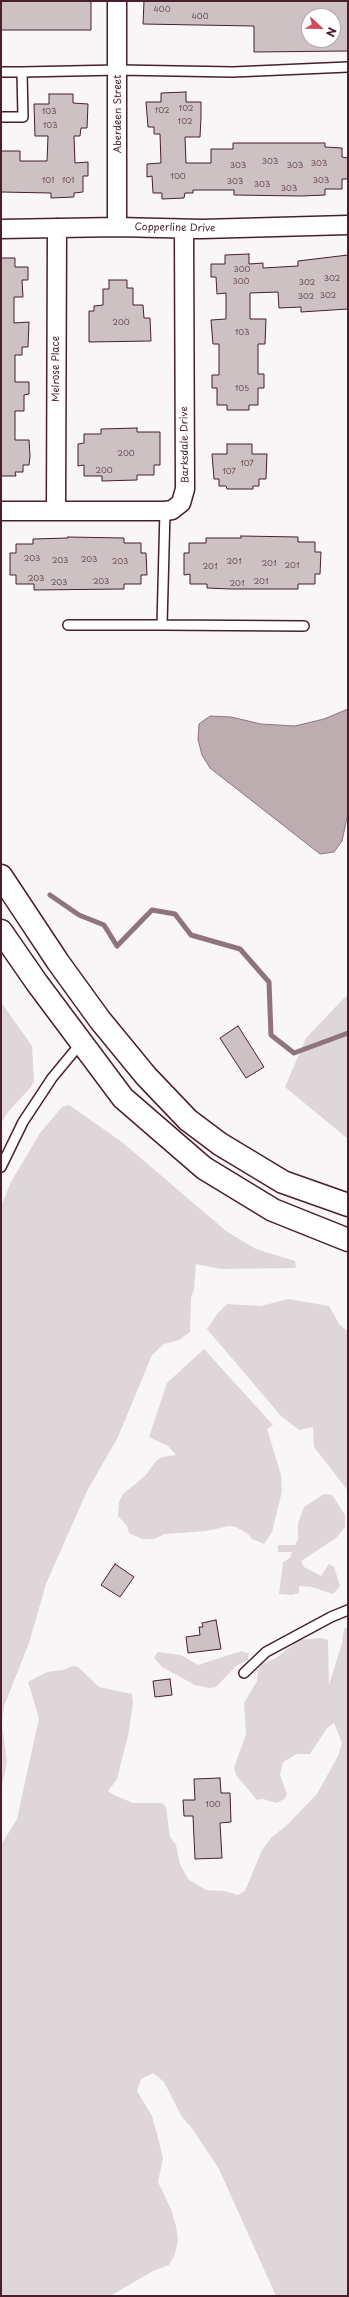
<!DOCTYPE html>
<html>
<head>
<meta charset="utf-8">
<style>
  body { margin:0 }
  #map { position:relative; width:349px; height:2297px; overflow:hidden; background:#f8f6f7; font-family:"Playpen Sans",sans-serif }
  canvas { display:block }
  .frame { position:absolute; inset:0; border:2px solid #4a1f2b; pointer-events:none }
  .north { position:absolute; left:301px; top:8px; width:40px; height:40px; box-sizing:border-box; background:#fff; border:1px solid #b7a5aa; border-radius:50%; rotate:112deg; font-size:11px; font-weight:700; line-height:16px; text-align:center; color:#4a1f2b }
  .north::after { content:''; display:block; margin:auto; width:14px; height:18px; background:#d1495b; clip-path:polygon(50% 0,100% 100%,50% 72%,0 100%) }
</style>
</head>
<body>
<div id="map">
<canvas width="349" height="2297"></canvas>
<div class="frame"></div>
<div class="north">N</div>
</div>
<script>
const ctx = document.querySelector('canvas').getContext('2d');
ctx.lineJoin = 'round';
function paint(path, color) {
  ctx.fillStyle = color;
  ctx.fill(path, 'evenodd');
}
function poly(rows) {
  const path = new Path2D();
  for (const r of rows) {
    path.moveTo(r[0], r[1]);
    for (let i = 2; i < r.length; i += 2) path.lineTo(r[i], r[i + 1]);
  }
  return path;
}
function strokePath(path, color, width, dash) {
  ctx.strokeStyle = color;
  ctx.lineWidth = width;
  ctx.lineCap = dash ? 'butt' : 'round';
  ctx.setLineDash(dash || []);
  ctx.stroke(path);
}
function label(font, color, halo, rows, align = 'center') {
  ctx.font = font + ' "Playpen Sans",sans-serif';
  ctx.lineWidth = 3.5;
  ctx.setLineDash([]);
  ctx.textBaseline = 'middle';
  ctx.strokeStyle = halo;
  ctx.fillStyle = color;
  for (const [text, x, y, turn = 0] of rows) {
    ctx.save();
    ctx.translate(x, y);
    ctx.rotate((+turn || 0) * Math.PI / 180);
    ctx.textAlign = isNaN(turn) ? turn : align;
    if (halo) ctx.strokeText(text, 0, 0);
    ctx.fillText(text, 0, 0);
    ctx.restore();
  }
}
paint(poly([
  [348,994,348,1139,285,1087,306,1038],
  [1,1002,32,1046,34,1081,31,1087,8,1112,1,1123],
  [69,1105,122,1142,226,1231,256,1249,295,1261,296,1268,220,1269,196,1264,194,1289,191,1298,190,1332,179,1340,164,1344,152,1355,118,1437,87,1491,46,1584,29,1643,4,1706,2,1725,7,1762,1,1790,1,1206,11,1182,40,1133,62,1107],
  [288,1299,329,1306,339,1324,348,1332,348,1491,314,1447,313,1427,299,1430,281,1416,207,1329,217,1314,227,1304,261,1306],
  [204,1349,273,1425,267,1429,281,1475,282,1491,272,1532,264,1544,252,1539,248,1534,236,1527,229,1526,206,1531,165,1534,154,1539,142,1539,129,1533,127,1526,118,1516,119,1502,123,1494,145,1476,156,1461,162,1457,176,1455,168,1446,149,1437,167,1383],
  [324,1494,332,1495,345,1515,345,1527,336,1538,301,1561,304,1567,321,1576,329,1564,334,1567,340,1586,333,1594,312,1587,299,1586,299,1593,291,1595,279,1594,283,1562,290,1558,292,1552,278,1552,278,1545,295,1545,298,1539,298,1523,304,1507],
  [348,1627,348,2296,276,2296,219,2169,191,2127,182,2117,164,2082,153,2073,141,2079,137,2091,152,2116,156,2130,163,2158,158,2182,171,2209,176,2226,178,2240,175,2254,169,2265,153,2271,110,2296,1,2296,1,1845,17,1819,39,1718,28,1682,47,1672,63,1670,73,1666,78,1667,99,1687,132,1694,133,1703,128,1736,117,1779,108,1791,114,1795,133,1803,162,1803,166,1807,170,1837,176,1845,180,1864,188,1879,206,1890,224,1891,238,1895,245,1891,262,1850,271,1838,287,1825,317,1794,338,1756,342,1743,334,1723,327,1728,310,1754,297,1754,283,1762,280,1775,287,1794,284,1799,277,1803,263,1799,257,1800,236,1775,234,1768,246,1734,244,1703,257,1681,258,1669,262,1664,276,1658,299,1640,321,1638,328,1640,329,1685,342,1643,344,1629],
  [241,1651,249,1654,248,1660,236,1666,216,1687,209,1688,195,1685,162,1667,154,1658,158,1652,181,1655,198,1665]
]), '#ded6d9');
const water = poly([
  [348,709,348,813,342,841,334,852,320,854,210,768,202,755,198,739,199,724,210,716,231,717,261,724,295,726,324,719,348,709]
]);
paint(water, '#bdadb0');
strokePath(water, '#8f747b', 1);
strokePath(poly([
  [50,895,79,915,104,925,117,946,152,910,175,914,191,935,240,949,269,982,271,1035,294,1053,348,1033]
]), '#8f747b', 5);
const building = poly([
  [1,1,91,1,91,30,1,30,1,1],
  [144,1,348,1,348,51,254,52,254,26,143,24,144,1],
  [309,16,333,16,333,40,309,40,309,16],
  [186,92,186,102,201,102,201,117,200,137,185,137,186,163,211,163,211,149,233,149,233,143,325,143,325,147,342,148,342,157,348,158,348,179,342,179,342,189,325,189,325,195,302,196,234,195,234,190,193,190,193,193,185,193,184,198,162,199,162,193,153,193,152,176,147,177,147,164,161,163,160,134,154,134,154,127,148,127,146,102,161,102,161,93,186,92],
  [49,94,73,94,73,103,88,104,87,128,81,128,80,136,74,136,75,163,88,162,88,176,83,176,83,192,74,193,74,197,51,198,51,193,1,192,1,151,20,151,20,161,47,161,48,136,35,136,34,104,49,104,49,94],
  [249,254,249,264,263,263,263,268,298,266,298,261,348,255,348,309,301,312,301,307,279,308,278,292,250,293,250,319,266,319,265,344,258,344,258,374,264,374,264,388,258,388,258,405,249,405,249,410,227,410,227,405,217,405,217,388,212,388,212,375,219,375,219,344,213,344,211,320,226,319,226,293,217,294,216,277,211,277,211,264,225,264,225,255,249,254],
  [1,258,15,258,15,267,28,267,28,280,22,280,23,297,14,297,14,323,29,322,28,347,22,347,22,355,15,355,15,382,29,382,29,394,24,395,24,411,15,411,15,440,29,440,30,456,29,465,23,465,23,472,15,472,16,476,1,476,1,258],
  [109,280,127,280,127,288,133,288,133,305,143,305,144,318,150,318,151,341,89,342,89,311,94,311,94,306,103,305,103,289,109,289,109,280],
  [137,428,137,432,160,432,160,465,154,465,154,475,137,475,137,480,102,481,102,476,84,476,84,465,78,466,78,444,84,443,84,434,101,434,101,429,137,428],
  [227,444,252,444,252,454,267,454,266,479,259,479,259,486,253,486,253,489,227,489,226,486,219,486,219,479,214,479,212,454,227,454,227,444],
  [241,536,298,537,298,542,315,542,315,552,321,552,320,574,315,574,315,584,298,584,298,589,230,589,207,588,207,584,190,584,190,574,184,575,184,553,189,553,189,543,206,543,206,538,241,538,241,536],
  [68,537,124,538,124,543,141,543,141,553,146,553,147,575,141,575,141,584,124,584,124,589,34,590,34,584,16,584,16,575,10,575,10,553,16,553,16,544,33,544,33,539,68,538,68,537],
  [238,1026,264,1067,246,1078,220,1038,238,1026],
  [115,1564,134,1577,120,1597,101,1585,115,1564],
  [216,1620,221,1649,188,1653,186,1637,200,1635,199,1627,203,1627,202,1623,216,1620],
  [170,1679,172,1695,155,1697,153,1681,170,1679],
  [220,1778,221,1793,230,1793,231,1822,220,1823,222,1858,195,1859,193,1816,184,1816,183,1800,195,1800,194,1779,220,1778]
]);
paint(building, '#cdc1c4');
strokePath(building, '#4a1f2b', 1);
const lane = poly([
  [1,72,22,72],
  [1,117,23,117,22,72,119,70,233,72,348,67],
  [165,511,162,625,304,626],
  [68,625,162,625],
  [1,1167,23,1122,52,1078,81,1043],
  [244,1673,266,1652,331,1617,348,1610]
]);
const street = poly([
  [117,227,117,1],
  [1,229,117,227,202,229,348,225],
  [56,510,57,228],
  [1,511,165,511,172,510,181,503,185,489,184,229]
]);
const highway = poly([
  [1,876,58,962,100,1020,146,1076,188,1120,220,1144,283,1182,348,1205],
  [1,931,37,983,123,1098,204,1168,273,1210,348,1240]
]);
strokePath(lane, '#4a1f2b', 12);
strokePath(street, '#4a1f2b', 21);
strokePath(highway, '#4a1f2b', 25);
strokePath(lane, '#fff', 9);
strokePath(street, '#fff', 18);
strokePath(highway, '#fff', 22);
label('8px', '#6b4851', null, [
  ["400",162,10],
  ["400",200,17],
  ["102",186,109],
  ["102",162,111],
  ["103",49,112],
  ["102",185,122],
  ["103",50,126],
  ["303",270,162],
  ["303",319,164],
  ["303",238,166],
  ["303",295,166],
  ["100",178,177],
  ["101",48,181],
  ["101",68,181],
  ["303",321,181],
  ["303",235,182],
  ["303",262,185],
  ["303",289,189],
  ["300",242,270],
  ["302",332,279],
  ["300",241,282],
  ["302",307,283],
  ["302",328,296],
  ["302",306,297],
  ["200",121,323],
  ["103",242,333],
  ["105",242,389],
  ["200",126,454],
  ["107",247,464],
  ["200",104,471],
  ["107",229,472],
  ["203",32,559],
  ["203",89,560],
  ["203",60,561],
  ["203",120,562],
  ["201",234,562],
  ["201",269,564],
  ["201",292,566],
  ["201",210,567],
  ["203",36,579],
  ["203",101,582],
  ["201",261,582],
  ["203",59,583],
  ["201",237,584],
  ["100",213,1805]
]);
label('10px', '#4a1f2b', '#fff', [
  ["Aberdeen Street",118,114,-90],
  ["Copperline Drive",175,228,1],
  ["Melrose Place",56,369,-90],
  ["Barksdale Drive",185,445,-91]
]);
</script>
</body>
</html>
